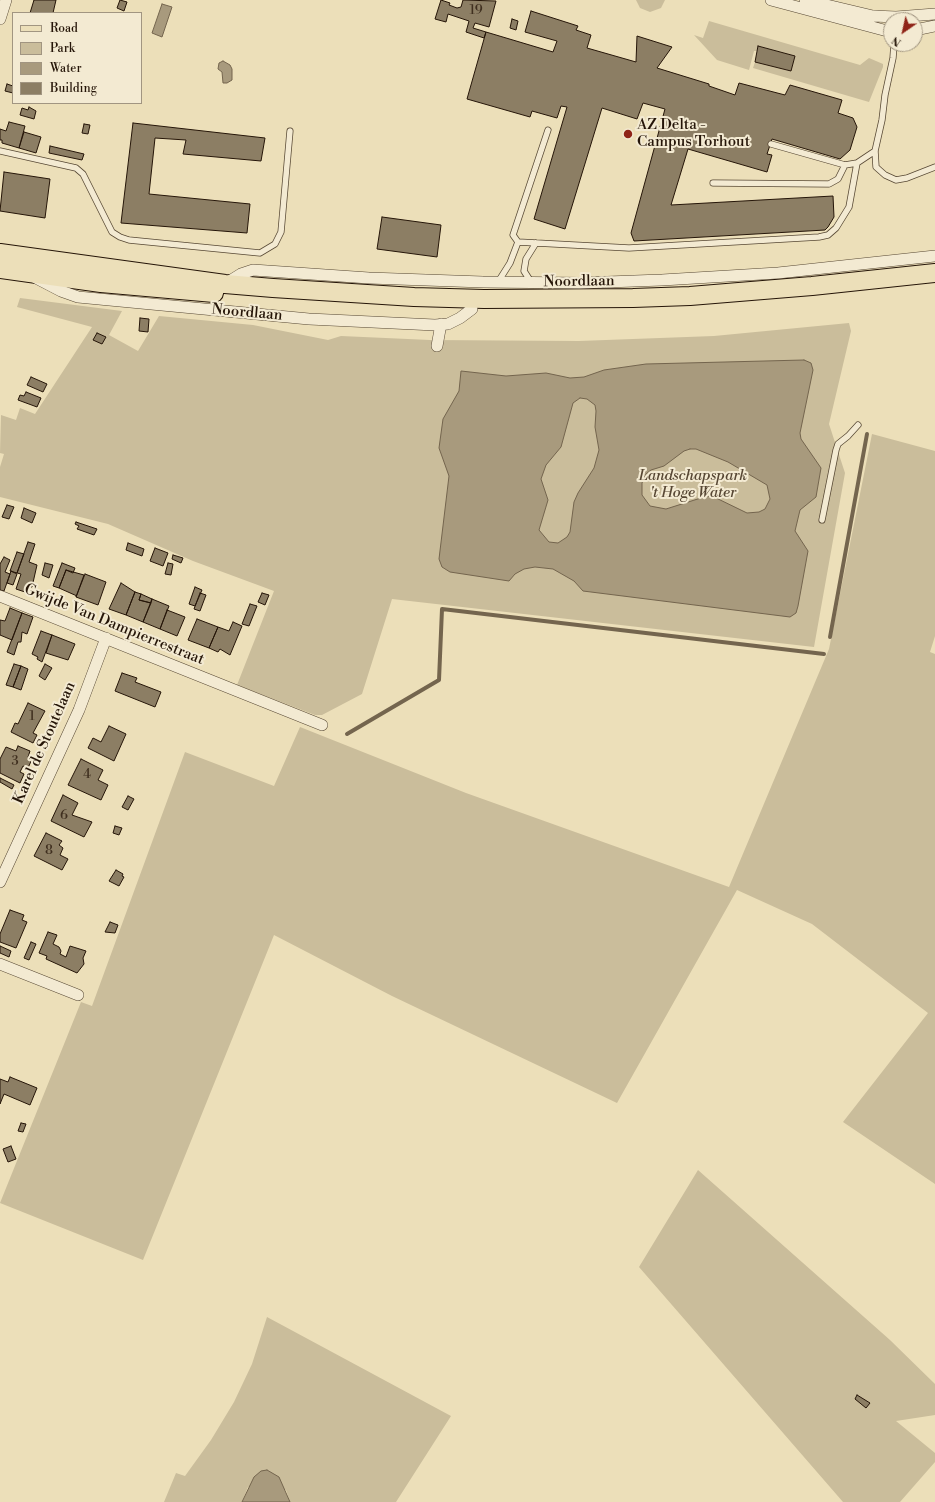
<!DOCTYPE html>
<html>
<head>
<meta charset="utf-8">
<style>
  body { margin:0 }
  #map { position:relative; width:935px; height:1502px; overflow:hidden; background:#ecdfb9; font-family:"Libre Bodoni",serif }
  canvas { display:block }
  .legend { position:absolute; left:12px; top:12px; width:130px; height:92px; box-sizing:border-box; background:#f3ead2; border:1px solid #a19581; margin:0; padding:5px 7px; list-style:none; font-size:12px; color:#251508 }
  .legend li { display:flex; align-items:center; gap:8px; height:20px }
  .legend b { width:20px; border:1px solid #a19581 }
  .north { position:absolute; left:883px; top:12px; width:40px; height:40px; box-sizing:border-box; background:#f3ead2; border:1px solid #a19581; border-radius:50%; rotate:214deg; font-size:11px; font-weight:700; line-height:16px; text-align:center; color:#251508 }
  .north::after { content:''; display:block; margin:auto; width:14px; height:18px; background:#8f2418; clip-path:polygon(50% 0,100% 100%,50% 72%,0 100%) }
</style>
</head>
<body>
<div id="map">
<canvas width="935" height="1502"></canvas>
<ul class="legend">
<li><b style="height:5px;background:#ecdfb9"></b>Road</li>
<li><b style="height:11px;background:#cabd9b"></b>Park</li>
<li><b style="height:11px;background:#a89a7d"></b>Water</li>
<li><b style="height:11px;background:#8c7e64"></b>Building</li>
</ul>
<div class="north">N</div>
</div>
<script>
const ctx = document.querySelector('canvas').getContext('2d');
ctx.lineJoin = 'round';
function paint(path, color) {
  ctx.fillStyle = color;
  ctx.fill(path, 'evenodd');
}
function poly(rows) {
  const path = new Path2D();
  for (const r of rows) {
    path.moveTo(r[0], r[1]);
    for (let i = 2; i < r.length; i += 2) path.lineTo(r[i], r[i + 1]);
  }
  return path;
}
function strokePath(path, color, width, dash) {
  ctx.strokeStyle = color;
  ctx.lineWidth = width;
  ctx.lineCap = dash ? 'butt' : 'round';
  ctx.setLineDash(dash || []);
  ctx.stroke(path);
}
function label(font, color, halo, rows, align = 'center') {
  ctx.font = font + ' "Libre Bodoni",serif';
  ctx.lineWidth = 4;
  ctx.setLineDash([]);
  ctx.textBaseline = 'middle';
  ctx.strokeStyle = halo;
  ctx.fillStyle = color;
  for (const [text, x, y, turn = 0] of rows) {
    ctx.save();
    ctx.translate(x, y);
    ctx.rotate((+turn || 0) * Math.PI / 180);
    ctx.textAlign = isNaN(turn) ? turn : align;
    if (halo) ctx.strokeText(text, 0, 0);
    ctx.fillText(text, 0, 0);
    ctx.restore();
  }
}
paint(poly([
  [636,0,665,0,661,8,650,12,640,8],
  [709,21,860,65,869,58,883,64,883,67,869,102,753,68,755,62,791,71,795,56,759,46,757,51,754,51,749,70,717,60,694,35,703,38],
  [20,298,122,311,109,335,138,351,159,316,253,325,328,340,341,336,430,340,579,341,714,336,849,323,851,331,829,424,845,473,814,647,392,599,362,694,322,715,315,715,237,685,274,591,193,561,108,524,0,497,0,467,4,454,0,453,1,415,16,420,20,408,35,414,92,327,17,307],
  [872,434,935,451,935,636,930,652,935,654,935,1184,843,1122,928,1013,812,924,737,890,617,1103,392,996,274,935,143,1260,0,1203,81,1002,92,1006,185,752,274,786,300,727,466,793,729,887,829,649],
  [698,1170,890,1340,935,1384,935,1415,896,1421,935,1453,935,1462,900,1502,843,1502,639,1267],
  [267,1317,451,1416,396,1502,290,1502,286,1490,248,1487,242,1502,164,1502,176,1473,185,1476,211,1440,234,1402,252,1364]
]), '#cabd9b');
const water = poly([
  [162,4,172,7,162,37,152,33,162,4],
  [223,61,230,65,232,69,232,80,227,83,223,83,222,72,218,69,219,63,223,61],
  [804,360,811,363,813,370,800,433,801,439,821,468,816,497,800,510,795,531,808,551,798,606,796,613,790,617,583,591,574,581,553,569,535,567,524,569,515,574,509,581,450,572,442,567,439,559,449,476,439,448,443,419,459,391,461,371,506,376,546,373,570,378,584,377,604,370,646,364,804,360],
  [580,398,587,399,595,405,596,411,595,427,599,450,594,468,578,493,574,502,570,532,567,537,558,543,549,542,539,530,548,500,541,479,546,465,561,447,573,403,580,398],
  [690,449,696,449,728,462,767,485,770,499,765,509,759,512,747,513,712,496,704,497,666,509,650,506,642,495,642,483,646,474,651,470,664,466,684,451,690,449],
  [267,1470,279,1477,290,1502,242,1502,254,1477,261,1471,267,1470]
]);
paint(water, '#a89a7d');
strokePath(water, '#74654e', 1);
strokePath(poly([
  [830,637,867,434],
  [347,734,439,680,442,609,824,654]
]), '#74654e', 4);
const building = poly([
  [34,0,56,0,53,13,30,13,34,0],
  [120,0,127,2,124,11,117,8,120,0],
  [441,0,450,3,449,5,457,8,461,7,463,0,496,1,489,27,475,23,473,28,486,32,484,38,466,32,469,21,448,14,446,22,435,19,441,0],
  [531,11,578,26,576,30,591,35,587,48,636,62,637,36,672,47,657,68,709,84,709,86,735,95,739,83,785,95,790,85,842,100,838,113,853,118,857,127,850,150,840,159,772,139,767,154,772,155,767,172,688,149,671,205,833,196,834,217,828,227,825,230,634,241,631,233,665,109,643,103,637,119,602,108,565,229,534,219,567,107,561,106,557,118,532,111,530,117,467,99,486,32,553,52,557,41,525,32,531,11],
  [512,19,518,21,516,30,510,28,512,19],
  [758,46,795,56,791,71,755,62,758,46],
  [7,84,13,86,13,93,5,91,7,84],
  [29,107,36,111,34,119,20,115,22,108,28,110,29,107],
  [9,122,25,126,19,148,2,143,2,140,0,140,0,129,6,131,9,122],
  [133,123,265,138,261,161,183,154,186,140,155,138,149,194,250,204,247,233,121,223,133,123],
  [84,124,90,125,88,134,82,133,84,124],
  [24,132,41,137,36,153,19,148,24,132],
  [50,146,84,154,82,160,49,153,50,146],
  [4,172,50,179,45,218,0,211,4,172],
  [382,217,441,225,437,257,377,249,382,217],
  [140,318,149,319,148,332,139,331,140,318],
  [97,333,106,337,102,344,93,340,97,333],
  [31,377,47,384,43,392,27,385,31,377],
  [26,392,41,398,37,407,18,400,20,395,24,396,26,392],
  [7,505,14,507,9,519,2,517,7,505],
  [24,508,36,513,32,523,21,518,24,508],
  [76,522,97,529,94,535,77,529,79,526,75,524,76,522],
  [28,542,35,544,29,562,37,565,32,587,30,587,28,593,16,589,21,574,17,573,28,542],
  [128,543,144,549,142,556,126,550,128,543],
  [155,548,168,553,163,566,150,561,155,548],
  [17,552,24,554,17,573,10,571,17,552],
  [173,555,183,558,181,563,172,559,173,555],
  [4,557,10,560,5,572,10,574,4,591,0,590,0,564,4,557],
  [45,563,53,565,49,578,42,575,45,563],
  [62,563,75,568,73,573,66,570,59,588,53,586,62,563],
  [168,563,173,564,171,575,165,574,168,563],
  [66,570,84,575,76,597,77,596,59,588,66,570],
  [11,571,17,574,13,585,7,583,11,571],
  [85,574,106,582,98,605,76,597,85,574],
  [121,583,135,592,126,615,109,609,121,583],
  [195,587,202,590,195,606,189,604,195,587],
  [135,592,141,594,139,600,151,603,143,622,126,615,135,592],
  [200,593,206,595,200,611,194,609,200,593],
  [262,593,269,595,265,605,258,602,262,593],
  [141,594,152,599,151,603,139,600,141,594],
  [152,599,169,606,160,629,143,622,152,599],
  [250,604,257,606,249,626,242,624,250,604],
  [10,608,22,613,12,640,0,635,0,620,5,621,10,608],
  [167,610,185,617,177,636,160,629,167,610],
  [22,613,33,617,27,634,22,632,21,642,18,642,14,655,7,652,22,613],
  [197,619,218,627,209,648,188,640,197,619],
  [233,622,242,626,230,655,220,649,218,652,209,648,218,627,229,631,233,622],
  [41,631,52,635,42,662,37,659,38,657,32,654,41,631],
  [52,635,75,644,68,660,46,653,52,635],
  [14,664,21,666,13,687,6,685,14,664],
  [45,664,52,668,45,680,39,676,45,664],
  [21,666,28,669,21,690,13,687,21,666],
  [122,673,137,678,135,682,161,692,155,707,115,691,122,673],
  [28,703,45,711,33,733,37,735,33,743,11,732,15,723,18,724,28,703],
  [109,726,126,734,114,761,88,748,93,738,101,742,109,726],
  [18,746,30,751,28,757,32,759,28,768,23,766,20,772,24,774,20,783,0,773,0,759,6,747,16,751,18,746],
  [81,759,103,770,98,780,108,785,101,800,68,785,81,759],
  [0,778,14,785,12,789,0,782,0,778],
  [63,795,78,803,72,815,92,822,84,837,51,821,63,795],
  [128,796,134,799,128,810,122,807,128,796],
  [115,826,122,828,119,835,113,833,115,826],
  [46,833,62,841,59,845,63,848,60,855,68,859,62,870,34,856,46,833],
  [116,870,123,874,122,876,124,877,119,886,109,881,116,870],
  [10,910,24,915,22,920,27,922,16,948,0,942,0,934,10,910],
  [110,922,118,925,115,933,105,932,110,922],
  [48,932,57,935,53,944,59,947,61,951,60,954,66,957,70,946,86,951,83,958,84,964,77,973,46,959,47,956,39,953,48,932],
  [31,942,36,944,29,960,24,958,31,942],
  [0,946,11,951,9,957,0,953,0,946],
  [10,1077,37,1088,30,1105,4,1094,0,1104,0,1079,8,1082,10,1077],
  [21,1123,26,1124,23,1132,18,1131,21,1123],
  [11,1146,16,1159,8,1162,3,1149,11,1146],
  [857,1395,870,1403,866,1408,855,1399,857,1395]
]);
paint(building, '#8c7e64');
strokePath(building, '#251508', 1);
const service = poly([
  [894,44,893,58,885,95,882,120,875,151,876,167,885,175,896,180,907,178,935,167],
  [548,130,513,235,518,242,629,248,819,237,828,235,836,228,849,207,857,163],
  [771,144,845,165,857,163,875,151],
  [0,151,76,168,83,174,112,232,120,237,129,240,260,253,275,244,281,232,290,131],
  [713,183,829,184,838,179,845,165],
  [498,282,510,263,518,242],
  [531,282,524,271,526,259,536,243],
  [822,520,836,450,838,444,848,436,858,425]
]);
const minor = poly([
  [771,0,891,32],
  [805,0,873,16,896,17,935,14],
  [0,19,6,0],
  [915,30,935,26],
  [36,278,61,291,78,297,309,319,435,325,448,324,460,318,472,309],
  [225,284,241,274,253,270,369,278,483,282,580,283,662,280,778,273,935,256],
  [437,346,441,324],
  [0,596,322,725],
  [0,882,79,710,106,638],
  [0,964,78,995]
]);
const primary = poly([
  [0,253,225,284,273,288,414,297,484,299,633,298,690,296,812,286,935,273],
  [0,269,101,283,214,293]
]);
strokePath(service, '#574834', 7);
strokePath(minor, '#574834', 12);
strokePath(primary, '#251508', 20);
strokePath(service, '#f3ead2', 5.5);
strokePath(minor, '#f3ead2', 11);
strokePath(primary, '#ecdfb9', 18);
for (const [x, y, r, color] of [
  [628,134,5,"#8f2418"]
]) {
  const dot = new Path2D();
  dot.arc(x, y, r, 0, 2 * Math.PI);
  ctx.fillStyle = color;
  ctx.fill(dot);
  strokePath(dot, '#f3ead2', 1.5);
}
label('13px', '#3f2f1f', null, [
  ["19",476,11],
  ["1",32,717],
  ["3",15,762],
  ["4",87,775],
  ["6",64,816],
  ["8",49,851]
]);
label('15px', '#251508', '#f3ead2', [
  ["AZ Delta -",637,125],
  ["Campus Torhout",637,142]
], 'left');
label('15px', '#251508', '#f3ead2', [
  ["Noordlaan",579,282,-1],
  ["Noordlaan",247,313,5],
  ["Gwijde Van Dampierrestraat",114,625,22],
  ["Karel de Stoutelaan",45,743,-66]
]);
label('italic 15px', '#574734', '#f3ead2', [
  ["Landschapspark",693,476],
  ["'t Hoge Water",693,493]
]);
</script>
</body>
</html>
